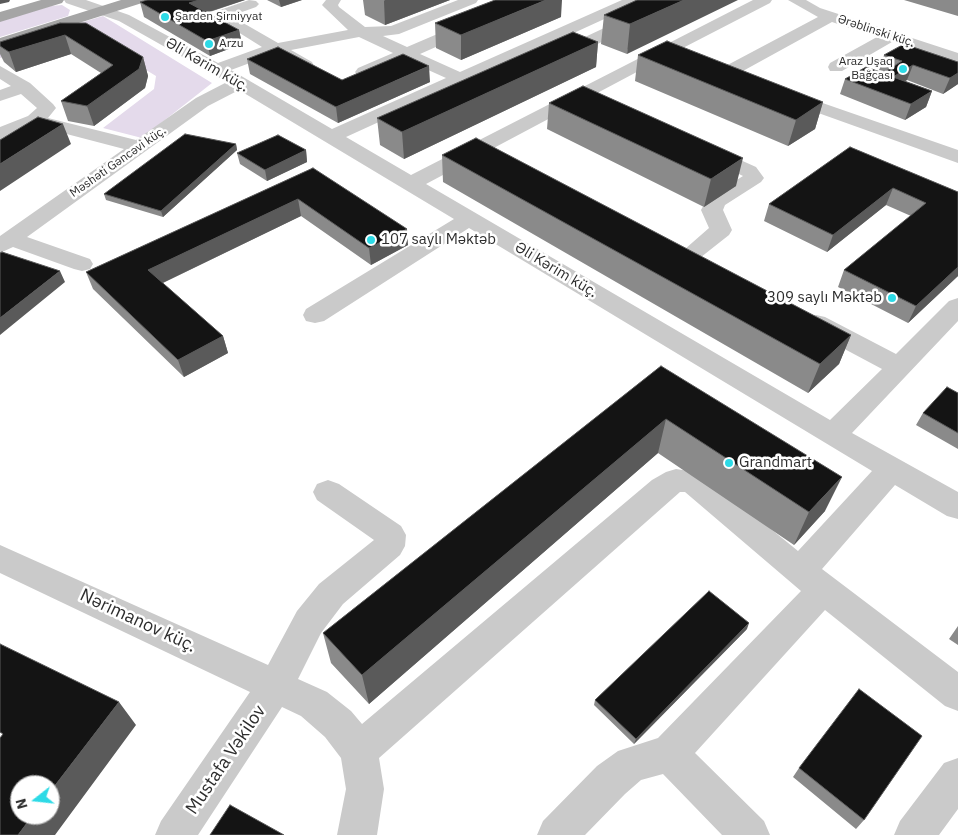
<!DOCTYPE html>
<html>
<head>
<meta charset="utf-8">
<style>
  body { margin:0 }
  #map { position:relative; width:958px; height:835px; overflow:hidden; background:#fff; font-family:"IBM Plex Sans",sans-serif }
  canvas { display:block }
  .north { position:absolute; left:10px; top:775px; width:50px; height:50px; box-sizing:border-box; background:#fff; border:1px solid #ababab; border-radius:50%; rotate:254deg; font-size:14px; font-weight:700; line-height:20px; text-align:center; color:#2d2d2d }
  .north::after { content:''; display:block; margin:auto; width:18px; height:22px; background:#2ddae6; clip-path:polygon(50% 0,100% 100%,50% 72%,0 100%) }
</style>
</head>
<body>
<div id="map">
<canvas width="958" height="835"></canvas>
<div class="north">N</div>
</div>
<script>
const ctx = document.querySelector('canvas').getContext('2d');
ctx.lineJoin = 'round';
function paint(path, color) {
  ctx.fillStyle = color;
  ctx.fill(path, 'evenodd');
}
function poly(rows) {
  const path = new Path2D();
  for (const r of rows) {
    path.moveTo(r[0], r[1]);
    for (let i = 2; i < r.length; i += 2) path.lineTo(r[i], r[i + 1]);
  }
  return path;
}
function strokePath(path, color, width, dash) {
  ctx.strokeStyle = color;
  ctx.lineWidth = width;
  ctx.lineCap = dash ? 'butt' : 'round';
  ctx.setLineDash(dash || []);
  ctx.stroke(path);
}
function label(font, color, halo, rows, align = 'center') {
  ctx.font = font + ' "IBM Plex Sans",sans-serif';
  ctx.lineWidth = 5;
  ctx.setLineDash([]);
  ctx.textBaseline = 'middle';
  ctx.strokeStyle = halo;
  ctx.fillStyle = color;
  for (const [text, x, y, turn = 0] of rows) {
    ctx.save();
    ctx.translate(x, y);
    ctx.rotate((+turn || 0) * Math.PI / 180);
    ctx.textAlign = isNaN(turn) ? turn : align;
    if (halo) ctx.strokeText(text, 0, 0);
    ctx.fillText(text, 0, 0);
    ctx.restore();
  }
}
paint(poly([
  [62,5,70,10,68,16,0,37,0,21,51,6],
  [103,16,212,83,142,138,103,128,154,89,156,76,95,39,63,39,0,58,0,47]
]), '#e4daeb');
paint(poly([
  [64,0,86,0,129,15,218,63,262,47,214,17,217,11,249,0,256,1,259,4,256,7,231,16,278,43,348,30,325,8,322,5,326,0,341,0,338,5,339,7,365,27,391,26,458,0,478,0,476,3,399,34,383,36,407,47,517,0,537,0,535,3,420,54,460,72,622,0,636,0,635,5,346,137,411,175,753,0,772,0,770,3,677,51,678,53,676,57,665,57,426,184,830,420,882,369,807,329,804,323,807,317,816,315,825,317,896,354,949,301,958,298,958,321,852,433,958,492,958,519,947,516,895,485,822,569,958,672,958,711,945,706,825,610,695,753,764,821,770,835,722,835,663,774,641,780,625,794,585,835,537,835,543,821,597,766,618,751,658,738,801,591,685,492,680,492,379,758,384,789,377,835,337,835,346,789,341,758,325,737,301,716,282,707,198,835,155,835,161,821,250,692,0,573,0,545,268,665,297,611,319,584,374,540,317,500,313,492,317,484,328,480,339,484,401,526,406,535,405,546,400,555,343,604,321,633,298,679,327,692,351,711,362,724,652,480,666,472,676,469,702,473,798,551,872,471,469,228,324,321,315,323,306,321,303,315,306,309,454,219,239,90,208,106,27,237,90,259,93,264,90,269,82,271,74,269,13,247,0,253,0,236,124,149,36,126,0,140,0,127,28,116,37,108,21,94,0,101,0,90,11,86,0,79,0,66,30,83,53,104,56,108,48,118,136,140,196,98,227,82,119,21,66,3,64,0],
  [359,37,393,53,358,68,355,72,358,76,370,76,406,60,446,78,332,129,231,70,274,54,300,70,312,70,314,66,312,62,291,50,359,37],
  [664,0,683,0,681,3,565,60,559,61,553,60,551,56,553,52,664,0],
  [788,0,806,0,820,8,958,53,958,63,892,42,842,71,830,71,828,67,830,63,877,37,832,22,732,77,720,77,717,73,720,69,818,17,788,0],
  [788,91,958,150,958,163,782,100,779,96,782,92,788,91],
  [707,145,756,167,764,178,761,182,725,205,723,210,732,230,729,235,696,261,688,263,680,261,677,256,709,228,701,210,706,201,710,197,743,176,700,155,697,151,700,147,707,145],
  [958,758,958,809,939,835,894,835,900,821,944,763,958,758]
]), '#cacaca');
paint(poly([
  [41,0,64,0,62,3,0,22,0,12,41,0],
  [121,0,144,0,142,3,0,48,0,38,121,0]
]), '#a5a5a5');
paint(poly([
  [147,0,245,0,207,13,239,30,242,44,210,56,144,17,140,2],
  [267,0,302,0,281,7],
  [363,0,450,0,385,25,365,15],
  [637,0,627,54,601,44,604,15],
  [904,0,958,0,958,16],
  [561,17,461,60,436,48,435,23],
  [60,23,143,57,148,76,145,88,94,126,68,121,61,101,101,73,71,54,16,72,4,62,0,54,0,42],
  [598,42,596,67,404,159,380,145,377,118],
  [638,55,823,102,815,129,788,146,635,81],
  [884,55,958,62,958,84,943,94,907,80,905,81,932,91,926,107,905,120,840,94,845,79,884,72,879,70],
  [247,59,342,80,430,82,338,123,250,74],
  [549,103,736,186,704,207,547,129],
  [236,144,237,150,163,217,106,200,104,194],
  [850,147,958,192,958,276,908,323,838,287,844,270,911,216,886,205,827,252,764,221,769,204],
  [306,150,307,162,267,181,240,164,237,153],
  [442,155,851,335,839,364,808,393,443,182],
  [313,168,408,245,371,265,301,216,163,283,223,336,228,353,184,377,93,289,86,272],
  [661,366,825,511,794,545,658,453,369,704,331,663,323,633],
  [958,393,958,449,916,425,923,413],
  [958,626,958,645,949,639],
  [747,629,634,744,594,705,595,700],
  [799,768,864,820,856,829,793,777]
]), '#8a8a8a');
paint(poly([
  [0,0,10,0,9,2,0,4],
  [199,0,245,0,193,17,189,3],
  [279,0,302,0,281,7],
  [385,0,450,0,385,25,384,1],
  [546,0,562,0,561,17,461,60,461,35],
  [684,0,738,0,627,54,630,24],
  [239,30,242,44,210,56,207,41],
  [65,35,71,54,16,72,9,52],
  [598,42,596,67,404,159,402,132],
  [143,57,148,76,145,88,94,126,87,106],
  [913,65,907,80,888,92,893,77],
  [429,66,430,82,338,123,336,107],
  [958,73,958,84,943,94,950,78],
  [932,91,926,107,905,120,911,104],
  [823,102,815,129,788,146,796,120],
  [63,124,71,144,0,191,0,164],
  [236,144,237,150,163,217,161,211],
  [306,150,307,162,267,181,265,170],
  [743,158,736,186,704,207,711,179],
  [893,188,886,205,827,252,833,235],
  [298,199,301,216,154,287,148,270],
  [407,229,408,245,371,265,369,248],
  [958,267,958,276,908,323,916,306],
  [60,271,65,282,0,335,0,318],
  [851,335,839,364,808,393,820,364],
  [223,336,228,353,184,377,178,360],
  [666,419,658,453,369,704,362,675],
  [842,477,825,511,794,545,809,512],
  [749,623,747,629,634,744,636,739],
  [119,702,136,725,55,835,18,835,33,815,50,815,50,792]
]), '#5a5a5a');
const building = poly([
  [147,0,199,0,189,3,239,30,207,41,140,2,147,0],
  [495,0,546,0,461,35,435,23,495,0],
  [637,0,684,0,630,24,604,15,637,0],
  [60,23,86,23,143,57,139,69,87,106,61,101,113,65,65,35,9,52,0,46,0,42,60,23],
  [573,32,598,42,402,132,377,118,573,32],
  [667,41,823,102,796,120,638,55,667,41],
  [904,44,958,62,958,73,950,78,913,65,893,77,932,91,911,104,845,79,866,67,883,73,902,61,884,55,904,44],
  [278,47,342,80,403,54,429,66,336,107,247,59,278,47],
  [583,86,743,158,711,179,549,103,583,86],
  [38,117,63,124,0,164,0,140,38,117],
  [185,134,236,144,161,211,104,194,185,134],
  [278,135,306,150,265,170,237,153,278,135],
  [476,138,851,335,820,364,442,155,476,138],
  [850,147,958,192,958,267,916,306,844,270,926,203,893,188,833,235,769,204,850,147],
  [313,168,407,229,369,248,298,199,148,270,223,336,178,360,86,272,313,168],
  [2,252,60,271,0,318,0,253,2,252],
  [661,366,842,477,809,512,666,419,362,675,323,633,661,366],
  [947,387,958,393,958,433,923,413,947,387],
  [709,591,749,623,636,739,595,700,709,591],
  [0,644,119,702,50,792,50,785,20,785,20,815,33,815,18,835,0,835,0,738,3,734,0,732,0,644],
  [859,689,922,736,864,820,799,768,859,689],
  [230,805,284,835,210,835,230,805]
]);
paint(building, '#141414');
strokePath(building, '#5a5a5a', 1);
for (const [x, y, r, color] of [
  [165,17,5,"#2ddae6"],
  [209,44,5,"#2ddae6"],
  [903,69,5,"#2ddae6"],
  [371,240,5,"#2ddae6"],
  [892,298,5,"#2ddae6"],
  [729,463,5,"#2ddae6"]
]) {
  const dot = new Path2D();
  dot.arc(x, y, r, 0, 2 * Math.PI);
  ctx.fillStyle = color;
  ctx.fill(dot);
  strokePath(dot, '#fff', 2);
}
label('12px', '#2d2d2d', '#fff', [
  ["Şarden Şirniyyat",175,17],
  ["Arzu",219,44],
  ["Araz Uşaq",893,62,"right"],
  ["Bağçası",893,76,"right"]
], 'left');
label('12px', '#2d2d2d', '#fff', [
  ["Ərəblinski küç.",876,31,18],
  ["Məshəti Gəncəvi küç.",118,162,-35]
]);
label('15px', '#2d2d2d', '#fff', [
  ["Əli Kərim küç.",207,65,30],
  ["Əli Kərim küç.",556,270,31]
]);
label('15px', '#2d2d2d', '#fff', [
  ["107 saylı Məktəb",381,240],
  ["309 saylı Məktəb",882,298,"right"],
  ["Grandmart",739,463]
], 'left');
label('18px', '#2d2d2d', '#fff', [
  ["Nərimanov küç.",138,621,25],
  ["Mustafa Vəkilov",226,760,-56]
]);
</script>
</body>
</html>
